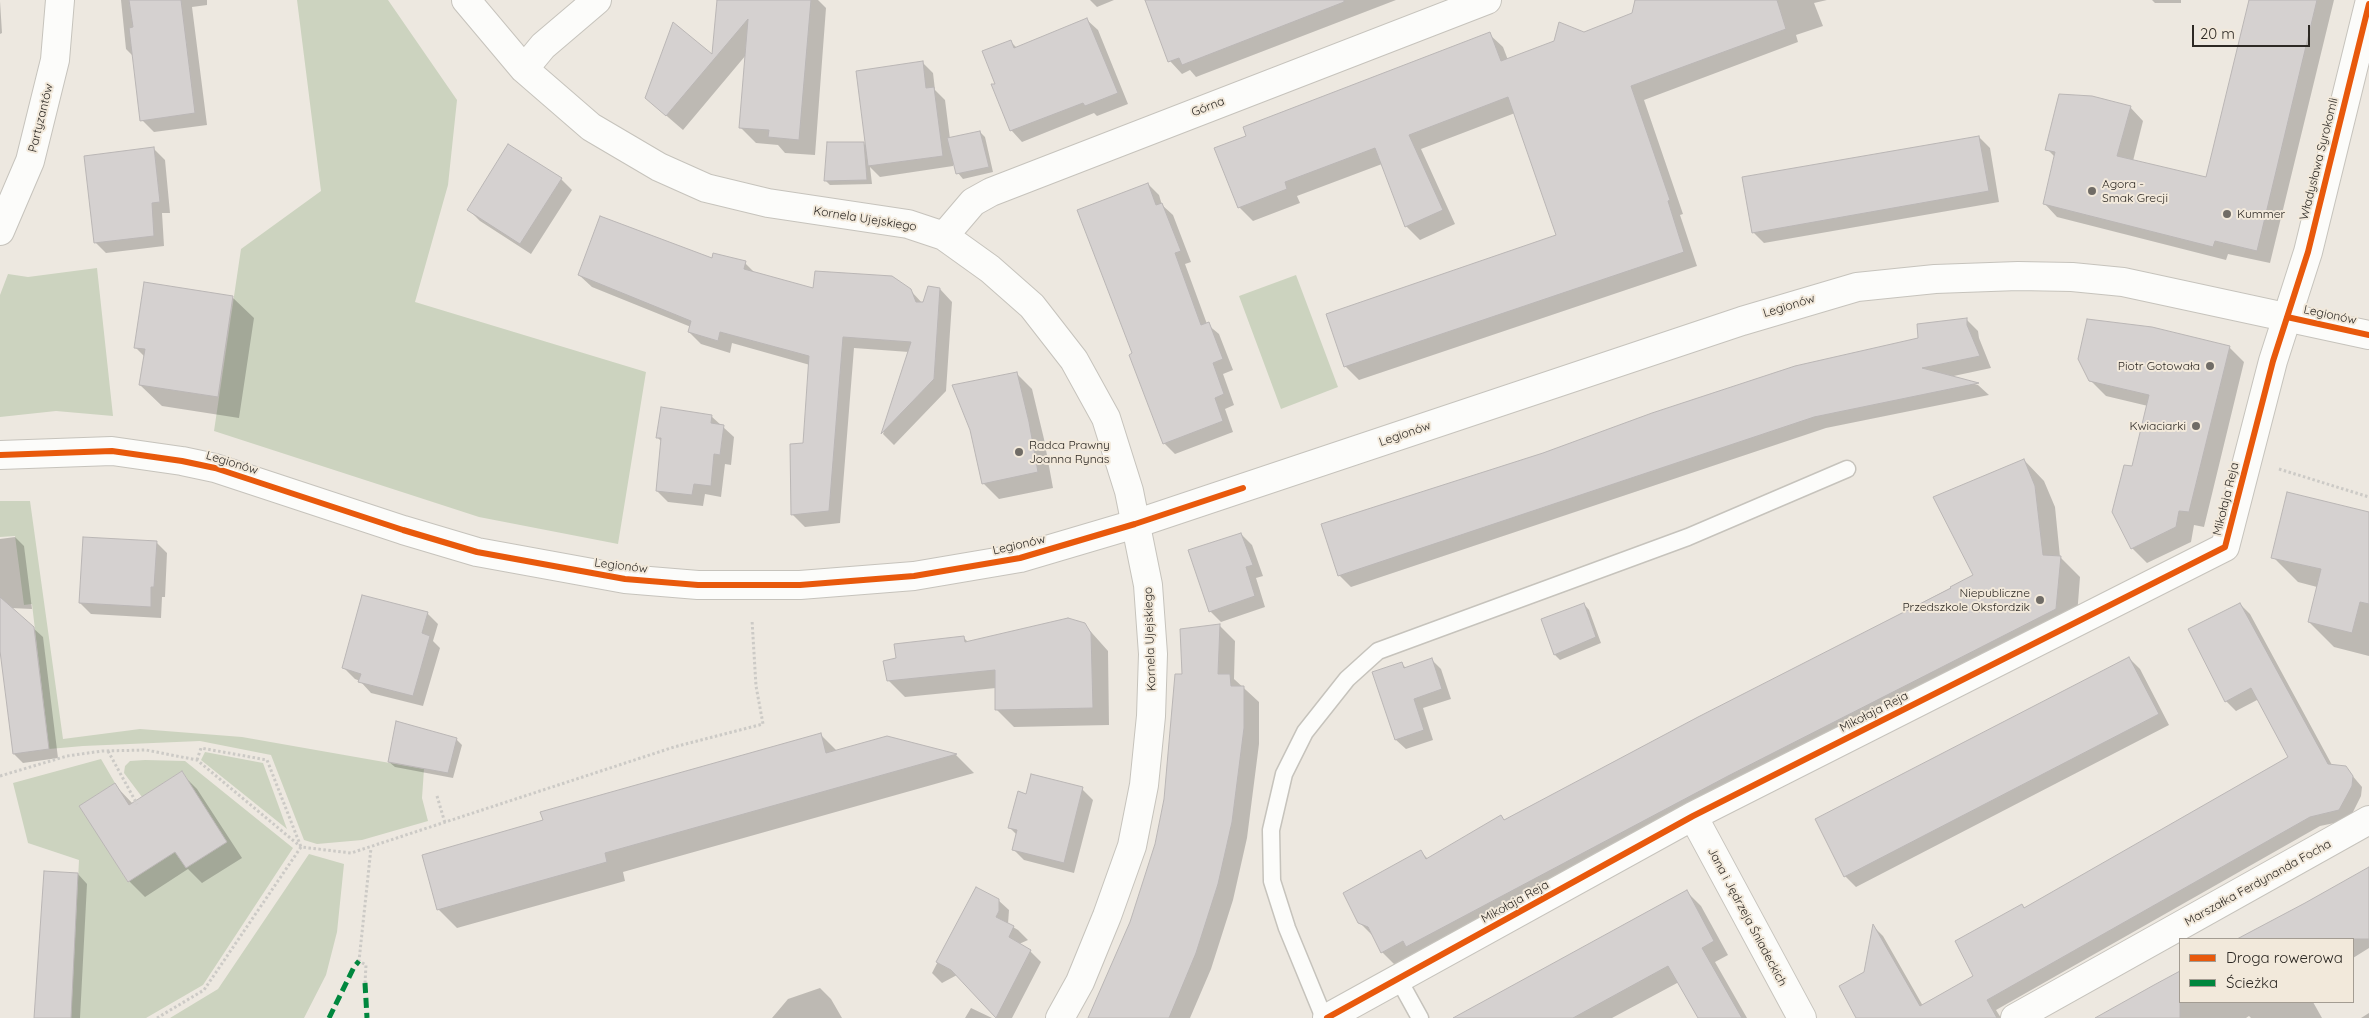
<!DOCTYPE html>
<html>
<head>
<meta charset="utf-8">
<style>
  body { margin:0 }
  #map { position:relative; width:2369px; height:1018px; overflow:hidden; background:#ede8e0; font-family:Quicksand,sans-serif }
  canvas { display:block }
  .legend { position:absolute; left:2179px; top:938px; width:175px; height:65px; box-sizing:border-box; background:#f2e9db; border:1px solid #a39c92; margin:0; padding:6px 9px; list-style:none; font-size:15px; color:#2d2924 }
  .legend li { display:flex; align-items:center; gap:10px; height:25px }
  .legend b { width:25px; border:1px solid #a39c92 }
  .scale { position:absolute; left:2192px; top:25px; width:118px; height:22px; box-sizing:border-box; border:2px solid #2d2924; border-top:0; padding-left:6px; font-size:15px; line-height:18px; white-space:nowrap; color:#2d2924; -webkit-text-stroke:4px #f2e9db; paint-order:stroke }
</style>
</head>
<body>
<div id="map">
<canvas width="2369" height="1018"></canvas>
<ul class="legend">
<li><b style="height:6px;background:#e8590c"></b>Droga rowerowa</li>
<li><b style="height:6px;background:#00873e"></b>Ścieżka</li>
</ul>
<div class="scale">20 m</div>
</div>
<script>
const ctx = document.querySelector('canvas').getContext('2d');
ctx.lineJoin = 'round';
function paint(path, color) {
  ctx.fillStyle = color;
  ctx.fill(path, 'evenodd');
}
function poly(rows) {
  const path = new Path2D();
  for (const r of rows) {
    path.moveTo(r[0], r[1]);
    for (let i = 2; i < r.length; i += 2) path.lineTo(r[i], r[i + 1]);
  }
  return path;
}
function strokePath(path, color, width, dash) {
  ctx.strokeStyle = color;
  ctx.lineWidth = width;
  ctx.lineCap = dash ? 'butt' : 'round';
  ctx.setLineDash(dash || []);
  ctx.stroke(path);
}
function label(font, color, halo, rows, align = 'center') {
  ctx.font = font + ' Quicksand,sans-serif';
  ctx.lineWidth = 4;
  ctx.setLineDash([]);
  ctx.textBaseline = 'middle';
  ctx.strokeStyle = halo;
  ctx.fillStyle = color;
  for (const [text, x, y, turn = 0] of rows) {
    ctx.save();
    ctx.translate(x, y);
    ctx.rotate((+turn || 0) * Math.PI / 180);
    ctx.textAlign = isNaN(turn) ? turn : align;
    if (halo) ctx.strokeText(text, 0, 0);
    ctx.fillText(text, 0, 0);
    ctx.restore();
  }
}
paint(poly([
  [297,0,388,0,457,100,448,185,415,302,646,372,618,544,479,517,214,431,241,249,321,191],
  [97,268,113,416,56,411,0,417,0,295,8,274,28,277],
  [1296,275,1338,387,1281,409,1239,296],
  [0,501,30,501,63,739,140,729,242,737,424,769,422,798,428,821,362,840,317,844,304,840,271,755,200,741,83,746,49,749,32,604,24,605,15,536,0,537],
  [205,752,263,763,287,829,201,760],
  [101,759,115,783,80,806,128,882,175,852,186,868,227,842,182,771,142,797,124,773,125,766,130,761,145,760,185,761,293,848,203,985,146,1018,71,1018,79,860,28,843,13,783],
  [309,854,344,864,337,932,326,975,304,1018,170,1018,218,989]
]), '#ccd3bf');
paint(poly([
  [121,0,207,0,207,5,192,7,207,125,154,132,142,120,133,56,126,49],
  [718,0,818,0,826,8,815,155,785,153,778,145,756,143,740,127,746,55,683,130,646,98,714,57],
  [1090,0,1114,0,1097,7],
  [1146,0,1396,0,1196,77,1190,70,1182,74,1170,61],
  [1636,0,1827,0,1814,3,1823,26,1796,35,1798,42,1644,100,1683,214,1680,215,1697,266,1359,380,1345,366,1558,236,1515,113,1421,149,1455,224,1420,240,1406,226,1382,164,1297,196,1300,203,1253,221,1239,207,1248,137,1489,34,1503,47,1508,60,1633,14],
  [2152,0,2181,0,2181,3,2155,3],
  [2250,0,2334,0,2270,263,2228,254,2226,260,2057,217,2044,203,2055,157,2047,149,2130,107,2143,121,2133,161,2207,178],
  [0,1,2,33,0,34],
  [1087,20,1098,30,1128,104,1097,116,1094,113,1022,142,1012,131,993,85,997,85,1010,41,1017,48],
  [922,62,933,73,935,90,945,100,950,139,980,132,985,137,993,172,963,179,958,173,954,159,953,166,880,177,870,167,872,184,830,185,825,180,863,143,866,146],
  [1979,137,1990,148,1999,202,1764,243,1753,232],
  [154,149,165,160,170,213,162,213,164,246,106,253,95,242],
  [561,179,572,190,531,254,480,221,469,210],
  [1148,184,1159,195,1162,205,1173,215,1191,262,1185,264,1207,324,1219,334,1233,370,1223,374,1234,405,1225,409,1233,432,1175,454,1164,443,1134,354],
  [713,259,745,263,756,274,815,290,910,290,924,305,940,289,952,302,946,391,894,445,883,434,909,352,854,348,840,523,805,527,792,514,805,444,810,365,732,343,730,353,701,344,689,332,691,327,592,287,579,275],
  [232,297,254,318,239,418,162,406,140,385,145,357,135,347],
  [1966,319,1978,331,1979,338,1991,368,1949,377,1978,385,1989,395,1826,428,1351,587,1339,575],
  [2229,347,2244,362,2204,527,2194,525,2191,542,2147,563,2132,548,2133,468,2148,406,2106,396,2090,380],
  [1016,373,1032,389,1044,439,1053,488,999,499,983,483,972,429],
  [711,416,734,437,731,465,725,464,721,497,705,494,703,506,668,502,657,491,662,442,657,437],
  [2024,460,2044,481,2055,507,2060,557,2080,577,2076,629,1402,972,1382,952,1376,939,1359,922,1421,852,1428,859,1501,817,1505,821,1975,575],
  [2369,513,2369,656,2334,647,2309,622,2317,587,2298,582,2273,557],
  [1241,534,1252,545,1263,576,1256,578,1265,607,1221,622,1210,611],
  [15,537,24,546,32,609,11,608,43,637,58,758,23,763,14,754,0,641,0,539],
  [156,542,167,553,165,597,162,597,161,618,91,614,80,603],
  [1584,604,1589,610,1601,643,1560,660,1555,655,1543,619],
  [2240,604,2250,614,2332,765,2345,767,2362,787,2361,796,2349,820,2320,826,1996,1010,2001,1018,1857,1018,1874,927,1883,936,1923,1006,1975,976,2022,906,2025,909,2290,757,2259,699,2236,711,2226,701],
  [427,613,438,624,433,641,440,648,423,706,371,693,360,681,355,679,344,668],
  [1084,624,1108,651,1109,725,1014,727,997,710,996,688,905,697,888,680,897,659,964,638,968,642],
  [1220,626,1235,641,1234,679,1259,702,1259,744,1247,838,1233,900,1211,969,1190,1018,1088,1018,1131,923,1156,844,1165,799,1183,675],
  [2129,658,2140,669,2169,725,1856,887,1845,876],
  [1431,659,1441,669,1451,699,1423,708,1433,740,1406,749,1396,740,1374,673,1401,663,1406,668],
  [397,722,457,740,462,745,453,778,395,767,389,762],
  [821,735,837,751,887,737,956,755,974,773,623,872,625,881,457,928,438,909,544,821],
  [181,773,197,789,242,858,202,883,188,869,145,897,129,881,81,807,115,785,133,804],
  [1082,789,1093,800,1074,873,1024,860,1013,849,1017,835,1009,827,1027,795],
  [2369,869,2369,948,2353,958,2353,939,2240,939],
  [78,874,87,884,80,1018,35,1018],
  [976,888,998,900,1009,910,1008,924,1018,930,1028,940,1019,944,1030,951,1041,962,1012,1018,996,1018,957,975,942,983,932,973],
  [1687,892,1701,906,1728,955,1715,962,1747,1018,1699,1018,1679,982,1612,1018,1469,1018],
  [2180,972,2180,1002,2313,1002,2322,1018,2251,1018,2249,1016,2246,1018,2097,1018],
  [820,988,831,999,842,1018,772,1018,788,999],
  [971,1008,992,1018,965,1018],
  [2369,1013,2369,1018,2361,1018]
]), '#0003');
const building = poly([
  [129,0,181,0,195,113,140,121,129,28,133,27,129,0],
  [717,0,811,0,799,140,768,137,769,130,739,128,748,19,666,116,645,98,673,22,712,54,717,0],
  [1145,0,1344,0,1344,2,1182,65,1179,58,1168,62,1145,0],
  [1635,0,1777,0,1786,29,1631,86,1670,200,1668,201,1684,252,1344,367,1326,314,1556,235,1508,97,1409,135,1443,210,1405,227,1375,148,1285,182,1287,189,1238,208,1214,148,1246,136,1243,127,1490,32,1501,61,1554,41,1559,22,1584,32,1632,13,1635,0],
  [2249,0,2317,0,2257,251,2215,241,2213,247,2043,204,2055,152,2045,150,2059,94,2092,96,2131,106,2117,156,2206,177,2249,0],
  [1087,18,1118,93,1085,106,1083,103,1010,131,991,84,995,84,982,51,1011,40,1014,48,1087,18],
  [923,61,926,88,934,87,943,156,868,166,856,71,923,61],
  [980,131,989,167,956,174,947,138,980,131],
  [1979,136,1989,191,1752,233,1742,177,1979,136],
  [827,142,864,142,867,180,824,181,827,142],
  [508,144,562,178,520,244,467,210,508,144],
  [154,147,160,202,152,203,154,236,94,243,84,156,154,147],
  [1148,183,1156,205,1162,203,1181,251,1175,253,1201,325,1209,322,1223,359,1213,363,1224,394,1215,398,1223,421,1163,444,1129,355,1132,353,1077,210,1148,183],
  [600,216,712,258,713,253,746,261,744,269,813,288,815,271,892,276,911,289,916,302,923,302,928,286,940,288,934,379,881,434,911,342,843,337,829,511,791,515,790,444,803,443,809,356,720,332,718,341,688,332,691,321,578,275,600,216],
  [144,282,233,296,218,397,139,385,145,349,134,348,144,282],
  [1967,318,1967,325,1980,356,1922,368,1979,383,1814,417,1338,576,1321,524,1543,453,1652,413,1795,366,1918,338,1917,324,1967,318],
  [2087,319,2152,327,2230,346,2189,512,2179,511,2176,527,2131,549,2112,512,2124,465,2132,466,2149,395,2089,381,2078,359,2087,319],
  [1017,372,1029,422,1038,472,982,484,970,430,952,385,1017,372],
  [661,407,712,415,711,423,724,425,720,455,714,454,711,486,694,484,692,495,656,491,661,438,656,438,661,407],
  [2024,459,2035,486,2043,555,2061,556,2056,609,1728,776,1406,947,1403,941,1381,953,1368,927,1358,923,1343,893,1421,850,1426,859,1501,815,1504,820,1698,717,1951,588,1950,587,1973,575,1933,497,2024,459],
  [2287,492,2369,512,2369,604,2360,602,2352,633,2308,622,2321,569,2271,558,2287,492],
  [1241,533,1253,565,1246,567,1255,596,1209,612,1188,550,1241,533],
  [83,537,157,541,154,587,151,587,151,607,79,603,83,537],
  [362,595,428,612,422,633,430,636,413,696,358,682,361,674,342,668,362,595],
  [0,597,34,627,49,749,13,754,0,651,0,597],
  [1584,603,1596,637,1554,655,1541,619,1584,603],
  [2240,603,2328,764,2346,766,2353,776,2352,786,2339,810,2310,817,1987,1000,1997,1018,1856,1018,1839,986,1864,972,1873,924,1920,1006,1973,976,1955,941,2022,904,2024,908,2288,757,2251,688,2225,702,2188,629,2240,603],
  [1068,618,1085,623,1091,633,1093,708,995,710,995,670,887,681,883,661,896,658,894,644,964,636,965,642,1068,618],
  [1220,624,1218,674,1230,674,1231,686,1244,686,1244,728,1232,822,1218,884,1196,953,1169,1018,1088,1018,1130,922,1155,844,1164,799,1175,674,1182,674,1180,629,1220,624],
  [2129,657,2159,714,1844,877,1815,819,2129,657],
  [1432,658,1442,689,1414,699,1424,730,1395,740,1372,672,1402,662,1404,668,1432,658],
  [396,721,457,738,448,773,388,762,396,721],
  [821,733,826,753,887,736,957,754,605,853,607,862,437,910,422,855,543,820,540,812,821,733],
  [182,771,227,842,186,868,175,852,128,882,79,806,115,783,129,805,182,771],
  [1031,774,1083,787,1064,863,1012,850,1017,830,1008,828,1018,791,1026,794,1031,774],
  [2369,867,2369,939,2237,939,2305,903,2369,867],
  [44,871,78,873,71,1018,34,1018,44,871],
  [976,887,999,899,999,911,996,917,1014,926,1009,937,1031,950,996,1018,951,970,936,962,976,887],
  [1687,890,1714,941,1702,948,1742,1018,1698,1018,1668,966,1573,1018,1453,1018,1687,890],
  [2180,971,2180,1018,2095,1018,2154,985,2180,971]
]);
paint(building, '#d5d1d0');
strokePath(building, '#bab6b5', 1);
const service = poly([
  [1399,980,1420,1018],
  [1324,1018,1287,928,1272,881,1271,830,1284,774,1305,732,1347,679,1378,651,1688,537,1847,469]
]);
const minor = poly([
  [466,0,524,69,591,127,659,167,706,188,768,203,908,224,944,236,990,269,1032,306,1074,360,1106,418,1129,491,1148,585,1153,654,1151,716,1144,785,1132,846,1107,916,1080,982,1060,1018],
  [524,69,543,46,597,0],
  [0,231,30,161,55,60,60,0],
  [944,236,973,202,991,192,1487,0],
  [1693,816,1802,1018],
  [1327,1018,1693,816,2225,547,2273,361,2308,252,2369,4],
  [2015,1018,2369,820]
]);
const tertiary = poly([
  [0,455,112,451,182,461,215,468,403,530,477,552,625,579,698,585,800,585,914,576,1020,558,1135,524,1742,321,1857,287,1935,279,2018,276,2072,277,2123,282,2369,335]
]);
strokePath(service, '#c6c3bc', 19);
strokePath(minor, '#c6c3bc', 30);
strokePath(tertiary, '#c6c3bc', 30);
strokePath(poly([
  [2279,469,2369,497],
  [108,751,137,804],
  [197,760,201,748,267,760,301,847],
  [0,776,67,756,102,751,146,750,197,760,301,847],
  [437,796,445,823],
  [365,983,366,965,359,961,371,848],
  [157,1018,204,990,301,847,351,853,674,747,763,724,756,686,752,620]
]), '#cccac6', 3, [2.5, 2.5]);
strokePath(service, '#fcfcfa', 16);
strokePath(minor, '#fcfcfa', 28);
strokePath(tertiary, '#fcfcfa', 28);
strokePath(poly([
  [365,983,367,1018],
  [329,1018,354,967,359,961]
]), '#00873e', 5, [10, 5]);
strokePath(poly([
  [2287,317,2369,335],
  [0,455,112,451,182,461,215,468,403,530,477,552,625,579,698,585,800,585,914,576,1020,558,1135,524,1243,488],
  [1327,1018,1693,816,2225,547,2273,361,2308,252,2369,4]
]), '#e8590c', 6);
for (const [x, y, r, color] of [
  [2092,191,5,"#706c66"],
  [2227,214,5,"#706c66"],
  [2210,366,5,"#706c66"],
  [2196,426,5,"#706c66"],
  [1019,452,5,"#706c66"],
  [2040,600,5,"#706c66"]
]) {
  const dot = new Path2D();
  dot.arc(x, y, r, 0, 2 * Math.PI);
  ctx.fillStyle = color;
  ctx.fill(dot);
  strokePath(dot, '#f2e9db', 2);
}
label('12px', '#2d2924', '#f2e9db', [
  ["Górna",1208,107,-21],
  ["Partyzantów",41,118,-76],
  ["Władysława Syrokomli",2319,159,-76],
  ["Kornela Ujejskiego",865,219,9],
  ["Legionów",1789,306,-17],
  ["Legionów",2330,315,12],
  ["Legionów",1405,434,-19],
  ["Legionów",232,463,17],
  ["Mikołaja Reja",2226,499,-76],
  ["Legionów",1019,545,-13],
  ["Legionów",621,566,7],
  ["Kornela Ujejskiego",1150,639,-92],
  ["Mikołaja Reja",1874,712,-27],
  ["Marszałka Ferdynanda Focha",2258,883,-29],
  ["Mikołaja Reja",1515,902,-29],
  ["Jana i Jędrzeja Śniadeckich",1747,917,62]
]);
label('12px', '#2d2924', '#f2e9db', [
  ["Agora -",2102,184],
  ["Smak Grecji",2102,198],
  ["Kummer",2237,214],
  ["Piotr Gotowała",2200,366,"right"],
  ["Kwiaciarki",2186,426,"right"],
  ["Radca Prawny",1029,445],
  ["Joanna Rynas",1029,459],
  ["Niepubliczne",2030,593,"right"],
  ["Przedszkole Oksfordzik",2030,607,"right"]
], 'left');
</script>
</body>
</html>
